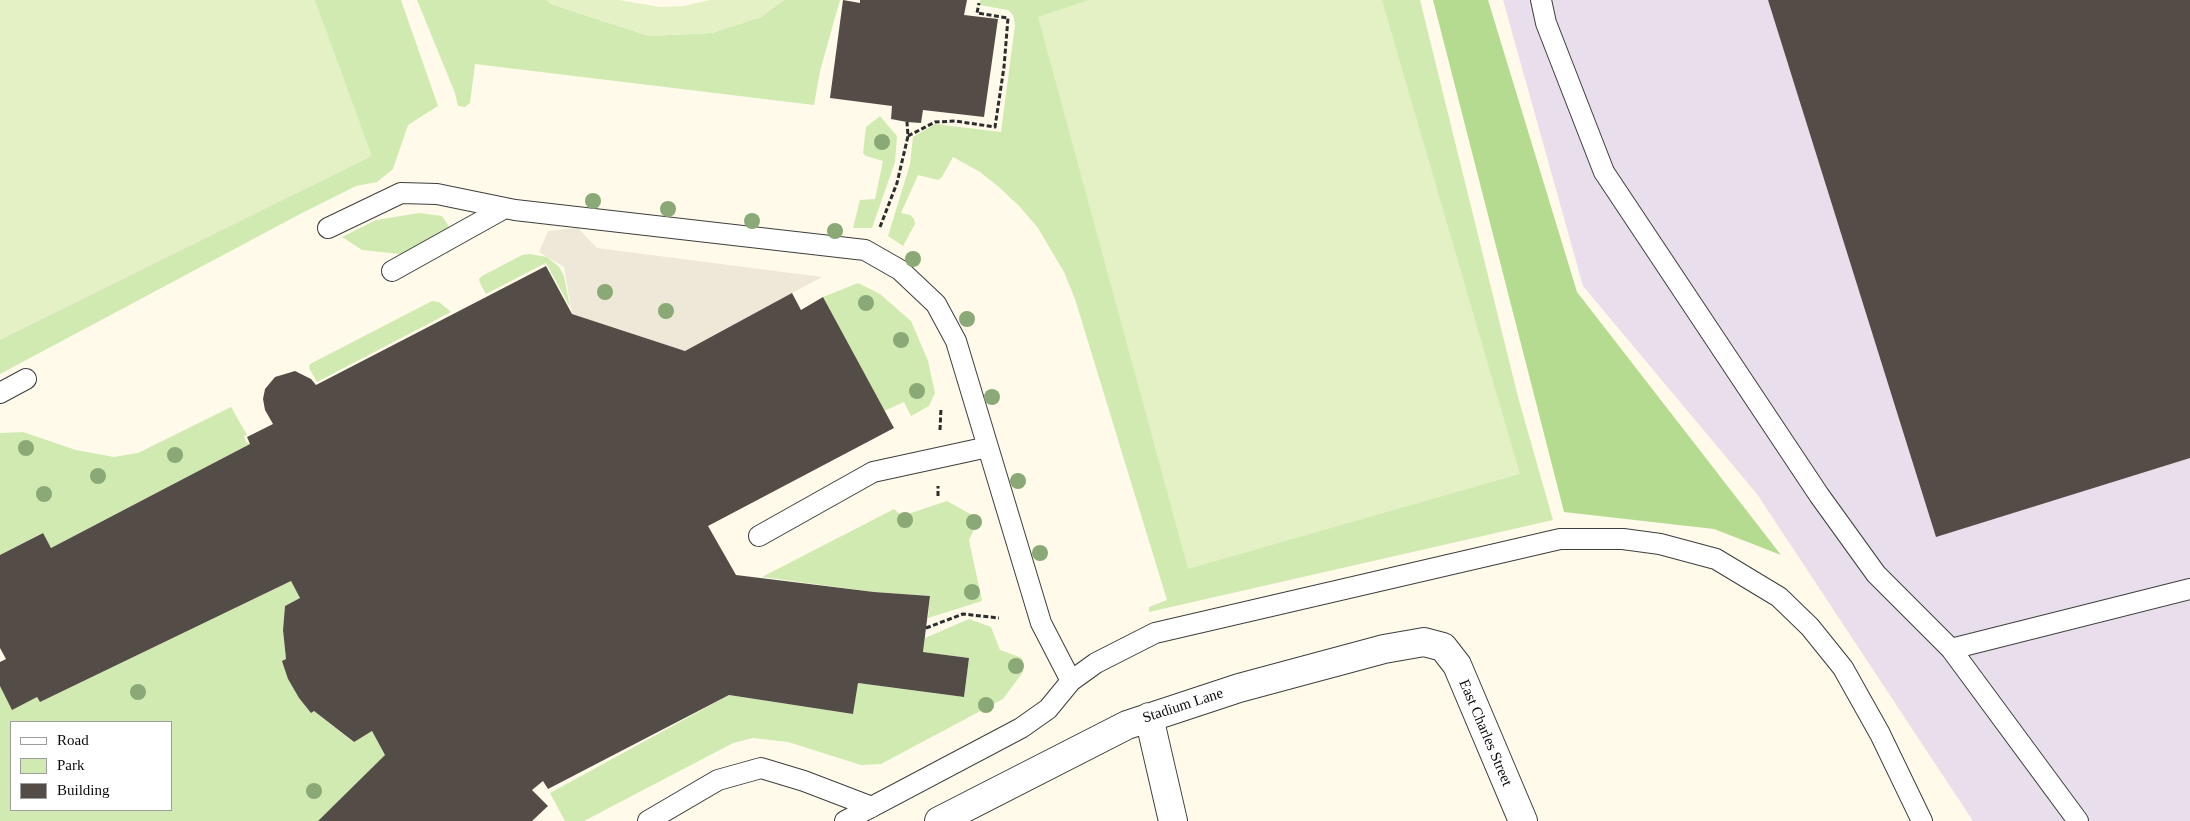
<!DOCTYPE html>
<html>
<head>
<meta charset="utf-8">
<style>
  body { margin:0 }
  #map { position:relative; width:2190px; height:821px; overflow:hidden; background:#fffae9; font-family:"Times New Roman",serif }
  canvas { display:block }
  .legend { position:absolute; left:10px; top:721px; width:162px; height:90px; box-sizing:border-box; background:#fff; border:1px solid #9d9d9d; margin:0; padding:6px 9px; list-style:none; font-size:15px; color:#0b0b0b }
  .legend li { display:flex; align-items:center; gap:10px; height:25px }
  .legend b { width:25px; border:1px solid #9d9d9d }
</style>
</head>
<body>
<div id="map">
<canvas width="2190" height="821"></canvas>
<ul class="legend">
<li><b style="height:6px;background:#fff"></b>Road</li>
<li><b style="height:14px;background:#d1eab2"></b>Park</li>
<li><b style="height:14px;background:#544c47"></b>Building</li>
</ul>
</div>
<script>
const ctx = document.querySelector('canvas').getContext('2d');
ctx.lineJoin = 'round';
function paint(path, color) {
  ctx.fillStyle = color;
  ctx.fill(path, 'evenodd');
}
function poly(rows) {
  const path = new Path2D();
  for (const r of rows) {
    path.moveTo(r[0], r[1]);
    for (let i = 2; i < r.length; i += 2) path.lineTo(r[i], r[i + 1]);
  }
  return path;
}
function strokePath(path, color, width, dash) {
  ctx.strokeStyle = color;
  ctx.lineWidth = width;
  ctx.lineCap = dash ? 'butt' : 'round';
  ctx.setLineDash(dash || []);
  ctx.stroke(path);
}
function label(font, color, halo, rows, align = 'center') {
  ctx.font = font + ' "Times New Roman",serif';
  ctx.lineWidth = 5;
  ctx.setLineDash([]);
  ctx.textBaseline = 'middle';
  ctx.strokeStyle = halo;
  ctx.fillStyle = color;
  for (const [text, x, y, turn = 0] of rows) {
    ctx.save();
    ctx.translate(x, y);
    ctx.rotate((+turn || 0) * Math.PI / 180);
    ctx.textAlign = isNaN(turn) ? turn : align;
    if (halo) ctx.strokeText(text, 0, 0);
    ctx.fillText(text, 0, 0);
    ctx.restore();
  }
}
paint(poly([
  [1503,0,2190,0,2190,821,1973,821,1757,494,1583,286]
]), '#e9deeb');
paint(poly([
  [0,0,401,0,438,106,408,125,393,169,377,182,356,186,302,213,0,374],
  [417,0,547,0,551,4,649,36,712,33,761,17,784,0,840,0,820,71,814,105,475,64,470,103,465,107,458,106,455,93],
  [980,0,1420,0,1518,397,1553,520,1149,612,1149,607,1167,600,1075,299,1064,272,1038,228,1019,206,1000,188,980,172,953,157,942,177,938,180,918,175,901,213,910,215,914,219,915,224,903,246,888,236,910,164,913,137,935,124,1001,132,1015,25,1013,15,1008,10,980,5],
  [880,116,897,136,895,162,872,228,853,228,860,200,875,199,883,161,866,156,863,153,866,127],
  [419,213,442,216,450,228,422,248,400,254,362,250,342,237,376,220],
  [530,254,547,257,559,267,564,276,570,307,546,263,486,294,480,283,479,279,482,276,522,255],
  [858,283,880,294,911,321,928,361,935,393,929,406,911,416,904,402,884,411,823,297],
  [432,301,439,302,451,312,317,382,309,368,310,364],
  [231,407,247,435,244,436,246,442,250,444,51,548,42,533,0,555,0,433,23,432,76,450,114,457,138,453],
  [947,501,979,519,969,540,982,601,928,618,930,596,874,592,762,577,894,509,902,516],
  [291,581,300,598,285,606,283,630,288,679,299,698,311,713,314,711,353,742,372,731,385,755,318,821,0,821,0,686,37,697,40,702],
  [11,722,171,722,171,810,11,810],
  [969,619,991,627,1000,650,1022,658,1023,672,1003,699,881,764,861,765,788,742,753,738,733,743,584,821,565,821,550,793,729,695,853,714,858,683,964,697,969,658,923,652,925,638]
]), '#d1eab2');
paint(poly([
  [1433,0,1488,0,1577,292,1781,555,1714,529,1564,512]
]), '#b5db91');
paint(poly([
  [0,0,315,0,372,156,0,340],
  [547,0,619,0,660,7,684,6,710,0,784,0,761,17,712,33,649,36,551,4],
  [1089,0,1382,0,1520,474,1188,569,1038,17]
]), '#e3f1c4');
paint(poly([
  [578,228,597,248,822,277,685,351,572,314,564,267,539,252,548,231]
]), '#eee8d9');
paint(poly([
  [843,0,860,3,860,0,967,0,964,15,998,19,984,117,923,110,921,123,907,122,891,119,892,106,830,98],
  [1768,0,2190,0,2190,458,1936,537],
  [546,266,572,314,685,351,792,293,801,310,823,297,894,428,708,526,736,575,874,592,930,596,923,652,969,658,964,697,858,683,853,714,729,695,548,789,543,781,532,790,548,806,532,821,318,821,385,755,372,731,354,742,314,711,311,713,299,698,288,679,282,661,286,659,283,630,285,606,300,598,291,581,40,702,37,697,12,710,0,686,0,662,6,659,0,648,0,555,43,533,51,548,250,444,247,437,273,424,265,410,263,399,265,389,275,377,295,371,311,379,316,385]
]), '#544c47');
const service = poly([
  [1541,0,1546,23,1604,172,1819,495,1876,574,1951,649,2078,821],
  [328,228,401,193,437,194,515,210,865,250,900,270,936,304,956,341,1041,623,1071,681],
  [392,271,505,208],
  [0,393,26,379],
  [759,536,873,472,988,447],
  [1951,649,2190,589],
  [648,821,718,780,761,768,804,781,872,807],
  [845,821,1021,728,1048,709,1071,681,1096,663,1155,633,1560,539,1623,539,1660,544,1716,559,1779,597,1810,627,1843,668,1880,734,1922,821]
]);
const minor = poly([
  [1149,717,1173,821],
  [939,821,1127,725,1239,688,1384,649,1424,642,1443,647,1457,665,1523,821]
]);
strokePath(service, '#3e3e3e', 22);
strokePath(minor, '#3e3e3e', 30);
strokePath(poly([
  [908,136,935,122,955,121,995,127,1004,67,1008,18,977,13,979,3],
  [880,227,897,183,908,136,907,122],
  [940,430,941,408],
  [938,496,938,486],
  [926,628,963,614,999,618]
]), '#2d2d2d', 3, [5, 2.5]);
strokePath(service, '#fff', 20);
strokePath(minor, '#fff', 28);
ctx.fillStyle = '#8ba877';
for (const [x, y] of [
  [882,142],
  [593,201],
  [668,209],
  [752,221],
  [835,231],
  [913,259],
  [605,292],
  [866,303],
  [666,311],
  [967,319],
  [901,340],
  [917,391],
  [992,397],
  [26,448],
  [175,455],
  [98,476],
  [1018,481],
  [44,494],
  [905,520],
  [974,522],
  [1040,553],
  [972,592],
  [1016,666],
  [138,692],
  [986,705],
  [314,791]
]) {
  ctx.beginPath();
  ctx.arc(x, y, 8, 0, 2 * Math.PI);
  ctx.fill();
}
label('15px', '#0b0b0b', '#fff', [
  ["Stadium Lane",1183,706,-18],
  ["East Charles Street",1485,733,67]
]);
</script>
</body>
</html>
